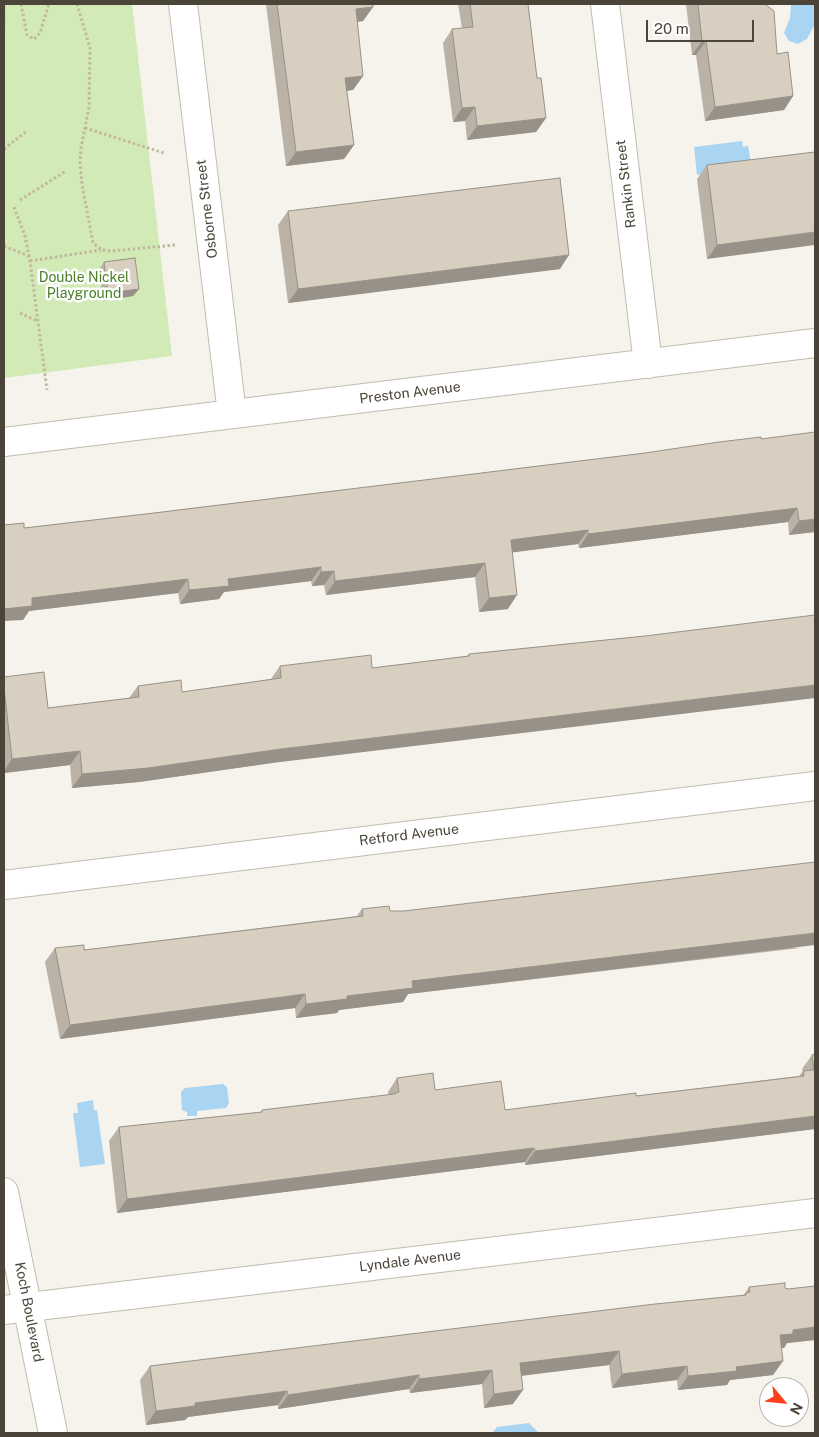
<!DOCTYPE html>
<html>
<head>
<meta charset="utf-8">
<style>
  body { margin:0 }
  #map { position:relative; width:819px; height:1437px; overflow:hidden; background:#f6f3ec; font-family:"Public Sans",sans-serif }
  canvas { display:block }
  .frame { position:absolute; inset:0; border:5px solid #4b4439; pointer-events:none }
  .north { position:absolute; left:759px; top:1377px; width:50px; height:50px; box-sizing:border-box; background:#fff; border:1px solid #b7b4b0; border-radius:50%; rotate:118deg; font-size:14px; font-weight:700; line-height:20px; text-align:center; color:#4b4439 }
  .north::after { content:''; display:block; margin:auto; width:18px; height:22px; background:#fc3f1d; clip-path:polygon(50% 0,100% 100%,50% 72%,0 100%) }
  .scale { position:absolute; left:646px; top:20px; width:108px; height:22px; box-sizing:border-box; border:2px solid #4b4439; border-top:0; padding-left:6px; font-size:15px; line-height:18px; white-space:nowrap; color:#4b4439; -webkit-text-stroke:4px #fff; paint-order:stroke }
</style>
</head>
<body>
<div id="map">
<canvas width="819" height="1437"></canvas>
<div class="frame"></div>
<div class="north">N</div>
<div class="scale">20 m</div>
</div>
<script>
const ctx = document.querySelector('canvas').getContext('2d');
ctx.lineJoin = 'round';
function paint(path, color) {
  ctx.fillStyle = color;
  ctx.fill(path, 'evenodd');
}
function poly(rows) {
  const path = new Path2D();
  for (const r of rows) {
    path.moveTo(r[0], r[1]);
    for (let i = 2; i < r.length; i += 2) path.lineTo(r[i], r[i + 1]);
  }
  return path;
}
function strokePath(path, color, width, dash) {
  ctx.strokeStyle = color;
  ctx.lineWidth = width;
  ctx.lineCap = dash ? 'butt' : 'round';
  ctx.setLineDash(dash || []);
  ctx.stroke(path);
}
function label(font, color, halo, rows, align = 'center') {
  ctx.font = font + ' "Public Sans",sans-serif';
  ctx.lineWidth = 5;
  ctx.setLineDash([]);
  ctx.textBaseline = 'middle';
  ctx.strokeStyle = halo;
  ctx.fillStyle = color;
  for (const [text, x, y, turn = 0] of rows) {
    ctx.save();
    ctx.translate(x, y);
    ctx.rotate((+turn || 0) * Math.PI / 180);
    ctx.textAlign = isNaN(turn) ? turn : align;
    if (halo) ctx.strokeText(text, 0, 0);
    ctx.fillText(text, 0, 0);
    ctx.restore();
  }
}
paint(poly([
  [4,4,132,4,172,356,4,378]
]), '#d2eab5');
paint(poly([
  [791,4,814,4,815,8,815,24,807,39,798,44,789,41,784,33,790,18],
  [742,141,743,147,748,146,751,163,745,168,697,175,694,147],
  [223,1084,227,1087,229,1103,226,1108,197,1111,197,1116,187,1116,187,1112,182,1110,181,1092,185,1088],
  [93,1100,94,1110,97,1110,105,1164,80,1167,73,1113,78,1113,77,1103],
  [529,1423,539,1433,492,1433,497,1427]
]), '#a9d4f2');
const minor = poly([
  [183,4,232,414],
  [605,4,648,364],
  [4,442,815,343],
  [4,885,815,786],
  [4,1192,53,1433],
  [4,1310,815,1213]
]);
strokePath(minor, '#c2bbae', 30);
strokePath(poly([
  [21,4,27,35,34,39,40,33,49,4],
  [77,4,90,48,89,107,81,148,80,163,82,184,93,243,102,250,111,251,175,245],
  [4,29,4,4],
  [85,128,164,153],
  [4,149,27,131],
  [20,200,66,171],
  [14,207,25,236,30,261,47,390],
  [4,246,29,256],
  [30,261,101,250],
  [20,313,37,321]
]), '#c4b79f', 3, [2.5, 2.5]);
strokePath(minor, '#fff', 28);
paint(poly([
  [266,4,373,4,373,7,363,21,357,22,363,76,353,90,347,91,354,145,344,159,286,166],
  [458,4,528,4,537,78,546,118,536,132,467,140,465,121,453,122,443,43,452,29,462,28],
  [686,4,766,4,777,54,793,96,784,110,705,121,696,55,692,55],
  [815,152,707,259,697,179,707,165],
  [288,211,560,269,288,303,278,225],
  [104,262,139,289,133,296,103,301,99,270],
  [761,439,815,532,789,535,788,522,579,548,578,544,512,552,508,609,479,612,475,577,326,595,324,585,312,586,311,581,224,592,219,599,180,604,178,593,29,611,23,620,24,528,154,513],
  [645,636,272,763,139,782,72,788,70,765,4,773,4,677,48,708,129,698,138,686,182,692,271,679,280,666,372,668,467,656,469,654],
  [362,909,390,911,800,948,408,994,403,1002,339,1010,337,1013,296,1018,295,1008,60,1039,45,962,55,948,84,950,357,916],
  [815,1054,815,1129,525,1165,525,1162,117,1213,109,1141,119,1127,261,1112,262,1110,388,1095,388,1092,397,1078,435,1090,505,1110,636,1096,799,1076,803,1071,802,1069,812,1055],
  [815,1286,815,1340,787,1343,784,1348,781,1348,783,1361,773,1375,730,1380,727,1385,678,1390,677,1380,612,1388,609,1365,521,1376,513,1404,484,1408,482,1384,410,1393,409,1389,278,1409,278,1405,188,1417,185,1420,146,1425,140,1380,150,1366,743,1296,749,1287,788,1289]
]), '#bab2a6');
paint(poly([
  [373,7,363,21,346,23,356,9],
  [702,41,706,41,696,55,692,55],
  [363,76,353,90,335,92,345,78],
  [793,96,784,110,705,121,715,107],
  [475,107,465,121,453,122,462,108],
  [546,118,536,132,467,140,477,126],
  [354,145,344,159,286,166,296,152],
  [815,232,815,245,707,259,717,245],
  [569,255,560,269,288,303,298,289],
  [139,289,133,296,103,301,108,293],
  [797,508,788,522,579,548,588,534],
  [815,519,815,532,789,535,799,521],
  [588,530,578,544,501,554,511,540],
  [485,563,475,577,326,595,335,581],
  [321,567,311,581,224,592,219,599,180,604,189,590,228,579],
  [334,571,324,585,312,586,321,572],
  [188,579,178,593,29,611,23,620,4,621,4,609,32,598],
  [517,595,508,609,479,612,489,598],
  [815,685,815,698,272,763,139,782,72,788,82,774,281,749],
  [80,751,70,765,4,773,4,771,12,759],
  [815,933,815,945,408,994,403,1002,339,1010,337,1013,296,1018,306,1004,347,996,412,981],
  [305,994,295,1008,60,1039,70,1025],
  [815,1116,815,1129,525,1165,535,1151],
  [534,1148,525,1162,117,1213,127,1199],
  [815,1327,815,1340,787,1343,784,1348,770,1349,780,1335,793,1330],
  [619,1351,609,1365,510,1377,520,1363],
  [783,1361,773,1375,730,1380,727,1385,678,1390,688,1376,736,1367],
  [687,1366,677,1380,612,1388,622,1374],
  [492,1370,482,1384,410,1393,419,1379],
  [419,1375,409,1389,278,1409,288,1395],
  [523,1390,513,1404,484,1408,494,1394],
  [287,1391,278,1405,188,1417,185,1420,146,1425,156,1411,195,1403]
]), '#979187');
const building = poly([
  [277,4,373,4,373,7,356,9,363,76,345,78,354,145,296,152,277,4],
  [470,4,528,4,537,78,541,78,546,118,477,126,475,107,462,108,452,29,473,27,470,4],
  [698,4,766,4,766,5,774,11,777,54,788,52,793,96,715,107,706,41,702,41,698,4],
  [815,152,815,232,717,245,707,165,815,152],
  [560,178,569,255,298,289,288,211,560,178],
  [135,258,139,289,108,293,104,262,135,258],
  [815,432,815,519,799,521,797,508,588,534,588,530,511,540,517,595,489,598,485,563,335,581,334,571,321,572,321,567,228,579,229,586,189,590,188,579,32,598,32,606,4,609,4,525,24,523,24,528,154,513,645,453,719,442,761,437,761,439,815,432],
  [815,615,815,685,281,749,148,768,82,774,80,751,12,759,4,688,4,677,44,672,48,708,139,697,138,686,181,680,182,692,281,678,280,666,371,655,372,668,469,656,469,654,645,636,815,615],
  [815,862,815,933,412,981,413,988,347,996,347,999,306,1004,305,994,70,1025,55,948,84,945,84,950,363,916,362,909,389,906,390,911,404,911,815,862],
  [815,1054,815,1116,535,1151,534,1148,127,1199,119,1127,262,1112,262,1110,394,1094,399,1092,397,1078,433,1073,435,1090,501,1081,505,1110,636,1093,636,1096,804,1076,803,1071,814,1070,812,1055,815,1054],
  [785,1283,785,1288,788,1289,815,1286,815,1327,793,1330,793,1334,780,1335,783,1361,736,1367,737,1371,688,1376,687,1366,622,1374,619,1351,520,1363,523,1390,494,1394,492,1370,419,1379,419,1375,288,1395,287,1391,195,1403,195,1406,156,1411,150,1366,655,1304,746,1295,746,1293,750,1292,749,1287,785,1283]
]);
paint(building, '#d8cfc1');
strokePath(building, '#979187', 1);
label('14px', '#4b4439', '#fff', [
  ["Rankin Street",626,184,-97],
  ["Osborne Street",207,209,-97],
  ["Preston Avenue",410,393,-7],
  ["Retford Avenue",409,835,-7],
  ["Lyndale Avenue",410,1261,-7],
  ["Koch Boulevard",29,1312,79]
]);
label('14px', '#4a7f2a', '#fff', [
  ["Double Nickel",84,278],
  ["Playground",84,294]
]);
</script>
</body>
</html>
